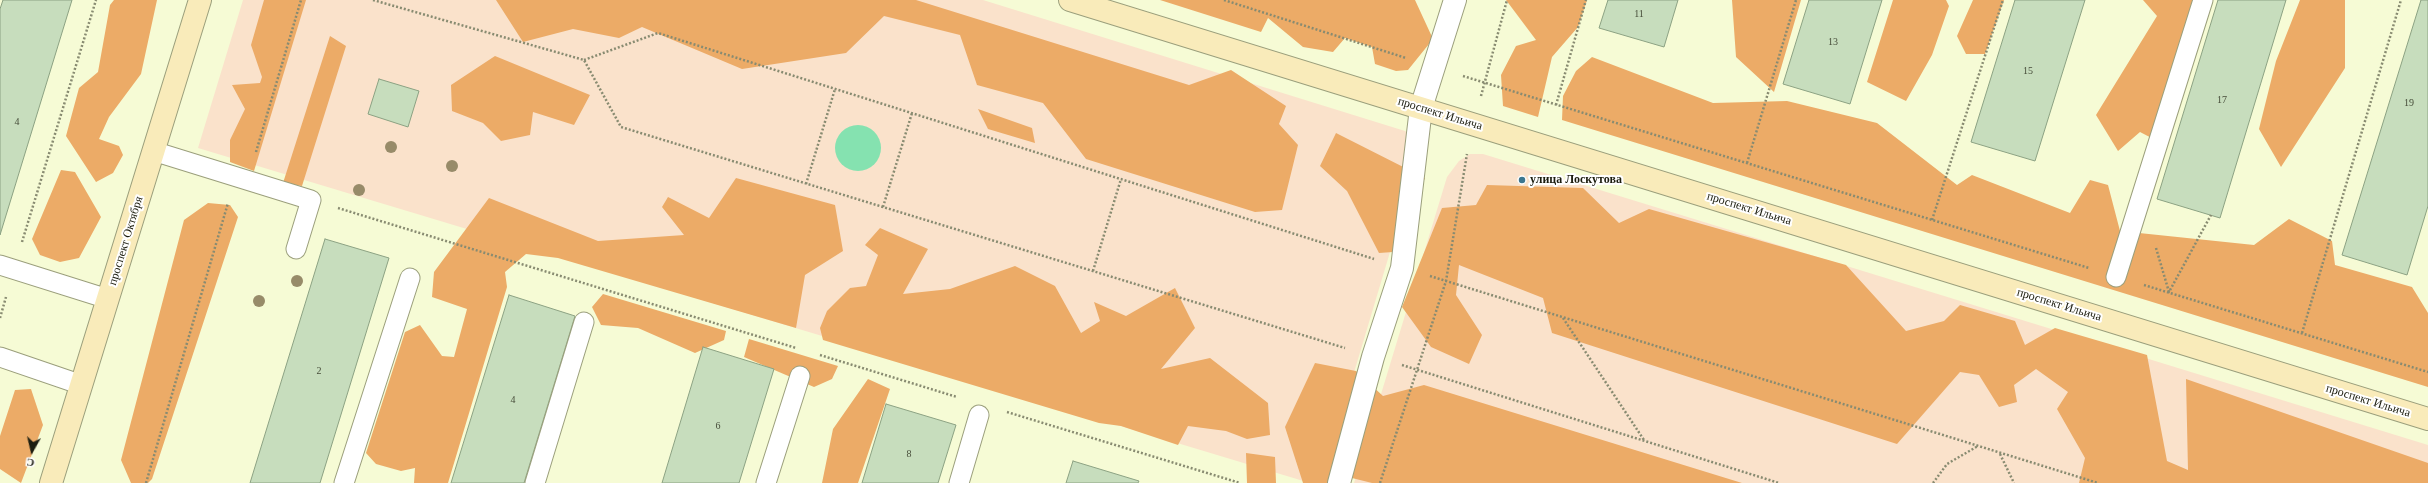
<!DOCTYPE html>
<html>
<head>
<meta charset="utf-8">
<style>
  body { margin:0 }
  #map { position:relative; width:2428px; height:483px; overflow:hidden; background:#f6fbd5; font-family:Georgia,serif }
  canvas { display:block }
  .north { position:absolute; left:12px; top:431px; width:40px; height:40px; -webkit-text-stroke:3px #fff; paint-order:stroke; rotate:188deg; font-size:11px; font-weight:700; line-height:16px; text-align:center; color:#1c1d0f }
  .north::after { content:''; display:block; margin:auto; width:14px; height:18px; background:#1c1d0f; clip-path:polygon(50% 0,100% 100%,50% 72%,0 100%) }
</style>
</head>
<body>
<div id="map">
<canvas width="2428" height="483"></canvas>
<div class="north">С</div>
</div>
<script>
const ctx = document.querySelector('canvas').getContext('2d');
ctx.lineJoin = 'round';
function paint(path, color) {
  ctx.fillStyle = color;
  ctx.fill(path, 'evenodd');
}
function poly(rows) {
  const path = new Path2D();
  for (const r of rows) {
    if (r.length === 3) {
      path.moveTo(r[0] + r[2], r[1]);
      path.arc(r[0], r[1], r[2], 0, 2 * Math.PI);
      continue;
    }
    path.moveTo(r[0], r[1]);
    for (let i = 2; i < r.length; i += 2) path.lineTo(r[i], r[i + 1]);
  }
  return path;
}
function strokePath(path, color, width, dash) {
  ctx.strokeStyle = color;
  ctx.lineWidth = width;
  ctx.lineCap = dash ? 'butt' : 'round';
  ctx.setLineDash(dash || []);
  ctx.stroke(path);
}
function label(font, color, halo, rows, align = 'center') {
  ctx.font = font + ' Georgia,serif';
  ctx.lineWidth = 4;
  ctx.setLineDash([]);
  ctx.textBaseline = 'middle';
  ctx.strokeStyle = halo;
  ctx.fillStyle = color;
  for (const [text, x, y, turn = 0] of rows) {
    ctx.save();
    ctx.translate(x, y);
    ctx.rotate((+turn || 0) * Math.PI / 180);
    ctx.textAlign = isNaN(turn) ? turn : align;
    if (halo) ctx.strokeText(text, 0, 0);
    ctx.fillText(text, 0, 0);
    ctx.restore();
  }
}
paint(poly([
  [243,0,983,0,1405,131,1414,137,1416,165,1321,483,1310,483,198,148],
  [1470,154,1483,154,2428,445,2428,483,1354,483,1447,177,1459,161]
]), '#fae2cb');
paint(poly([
  [114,0,157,0,141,74,109,117,99,139,119,146,123,155,113,173,96,182,66,136,79,88,98,72,110,5],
  [264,0,306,0,254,171,230,162,230,140,245,109,232,85,260,83,262,77,251,45],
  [496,0,916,0,1189,85,1231,70,1286,106,1279,124,1298,145,1282,210,1255,212,1086,159,1043,103,977,85,960,35,884,16,846,53,742,69,642,27,619,38,573,29,523,42],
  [1160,0,1415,0,1433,39,1408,70,1396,71,1375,64,1372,47,1345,38,1333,52,1303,47,1268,18,1261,32],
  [1506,0,1587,0,1578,27,1552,57,1538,117,1503,106,1501,75,1516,46,1536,40],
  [1732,0,1801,0,1774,92,1736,57],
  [1893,0,1946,0,1949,6,1932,55,1906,101,1867,82],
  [1973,0,2004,0,1985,54,1966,54,1957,36],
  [2143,0,2212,0,2165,145,2140,132,2118,151,2096,115,2157,16],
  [2300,0,2345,0,2345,68,2281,167,2259,129,2276,61],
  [330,36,346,46,302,186,283,183],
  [495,56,590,95,574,125,533,112,530,135,501,141,483,123,452,111,451,85],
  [1592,57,1713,103,1787,101,1877,123,1957,185,1972,175,2070,213,2090,180,2108,185,2120,231,2254,245,2289,219,2332,241,2335,265,2412,287,2428,313,2428,387,1562,120,1563,96,1576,71],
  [978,109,1032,128,1035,143,988,129],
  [1336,133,1425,178,1393,252,1379,253,1347,191,1320,166],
  [61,170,75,172,101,217,79,258,60,262,40,255,32,239],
  [736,178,835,205,843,251,805,275,796,328,558,258,526,254,505,272,507,287,448,483,414,483,415,468,401,471,376,464,366,453,405,332,420,325,442,356,454,357,467,309,432,297,434,272,489,198,598,241,684,235,662,207,668,197,709,218],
  [1487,185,1583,188,1619,223,1649,209,1846,265,1906,331,1944,321,1960,305,2015,321,2025,345,2055,328,2147,355,2167,461,2188,470,2186,379,2428,463,2428,483,2079,483,2085,458,2057,409,2068,392,2036,369,2014,385,2017,402,1999,407,1979,375,1960,372,1897,444,1552,333,1543,298,1459,265,1456,295,1482,335,1469,364,1431,347,1402,307,1442,208,1476,205],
  [208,203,230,205,238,217,152,479,148,483,131,483,121,460,184,220],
  [880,228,928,249,903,294,950,289,1015,266,1055,286,1081,333,1100,321,1094,302,1126,316,1175,288,1195,328,1161,369,1210,358,1268,403,1270,435,1247,439,1226,431,1188,426,1178,445,1121,426,1099,423,823,340,820,328,827,311,850,288,866,286,878,255,865,245],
  [603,294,726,331,724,340,695,353,638,328,601,325,592,307],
  [749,339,838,366,832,379,814,387,744,357],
  [1315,363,1356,371,1383,396,1424,385,1742,483,1372,483,1352,478,1341,483,1303,483,1285,427],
  [868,379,890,389,858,483,822,483,833,429],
  [31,389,43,425,21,483,0,469,0,436,15,390],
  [1246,453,1275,457,1276,483,1247,483]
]), '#ecab67');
paint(poly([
  [858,148,23]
]), '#85e2b0');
const building = poly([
  [3,0,72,0,0,235,0,9,3,0],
  [1608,0,1678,0,1664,47,1599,28,1608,0],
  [1809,0,1882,0,1850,104,1783,84,1809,0],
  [2015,0,2085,0,2035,161,1971,142,2015,0],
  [2218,0,2286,0,2220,218,2157,199,2218,0],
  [2421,0,2428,0,2428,206,2407,275,2342,255,2421,0],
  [379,79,419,91,408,127,368,114,379,79],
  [325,239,389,258,320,483,250,483,325,239],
  [509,295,575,316,524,483,451,483,509,295],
  [703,347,774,369,739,483,662,483,703,347],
  [886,404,956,425,938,483,862,483,886,404],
  [1073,461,1139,481,1138,483,1066,483,1073,461]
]);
paint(building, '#c7ddbd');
strokePath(building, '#8ca283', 1);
const lane = poly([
  [153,151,311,200,296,249],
  [0,265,108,299],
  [2116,277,2203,0],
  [0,357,82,385],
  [344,483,410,278],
  [535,483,584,322],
  [766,483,800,376],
  [959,483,979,415]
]);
const street = poly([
  [1339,483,1373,357,1402,268,1421,108,1455,0]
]);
const secondary = poly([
  [1070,0,2428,419],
  [51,483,200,0]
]);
strokePath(lane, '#9b9f7c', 21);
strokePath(street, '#9b9f7c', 24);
strokePath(secondary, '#9b9f7c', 24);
strokePath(poly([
  [373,0,584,60,621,127,1345,348],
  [1224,0,1406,58],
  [584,60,658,33,1374,259],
  [1463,76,2089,268],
  [1481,96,1507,0],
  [1556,105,1586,0],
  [256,152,301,0],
  [1747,163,1796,0],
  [806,184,835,89],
  [883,207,912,113],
  [338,208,796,348],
  [1932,220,2003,0],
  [22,242,96,0],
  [2156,248,2169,292,2211,215],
  [1093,271,1121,179],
  [1430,276,2098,483],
  [2144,285,2428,372],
  [0,318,6,297],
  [1563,318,1644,440],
  [2302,333,2401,0],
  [820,355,957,397],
  [1402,365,1779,483],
  [1007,412,1240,483],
  [2000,454,2014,483],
  [146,483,228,203],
  [1380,483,1446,281,1467,154],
  [1933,483,1947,464,1978,446]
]), '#888b71', 2.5, [2, 2]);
strokePath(lane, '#fff', 19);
strokePath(street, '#fff', 22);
strokePath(secondary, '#f9ebba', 22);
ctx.fillStyle = '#978b69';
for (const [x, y] of [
  [391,147],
  [452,166],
  [359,190],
  [297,281],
  [259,301]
]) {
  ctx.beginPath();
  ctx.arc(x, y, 6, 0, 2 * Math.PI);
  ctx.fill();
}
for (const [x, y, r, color] of [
  [1522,180,4,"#3c768f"]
]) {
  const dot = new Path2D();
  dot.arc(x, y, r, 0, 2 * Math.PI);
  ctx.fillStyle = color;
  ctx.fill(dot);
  strokePath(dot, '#fff', 1.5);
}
label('10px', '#474d3a', null, [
  ["11",1639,14],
  ["13",1833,42],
  ["15",2028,71],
  ["17",2222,100],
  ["19",2409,103],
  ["4",17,122],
  ["2",319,371],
  ["4",513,400],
  ["6",718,426],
  ["8",909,454]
]);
label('12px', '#1c1d0f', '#fff', [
  ["проспект Ильича",1440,114,17],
  ["проспект Ильича",1749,209,17],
  ["проспект Октября",126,241,-73],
  ["проспект Ильича",2059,305,17],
  ["проспект Ильича",2368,401,17]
]);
label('bold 12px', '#1c1d0f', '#fff', [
  ["улица Лоскутова",1530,180]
], 'left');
</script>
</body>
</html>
